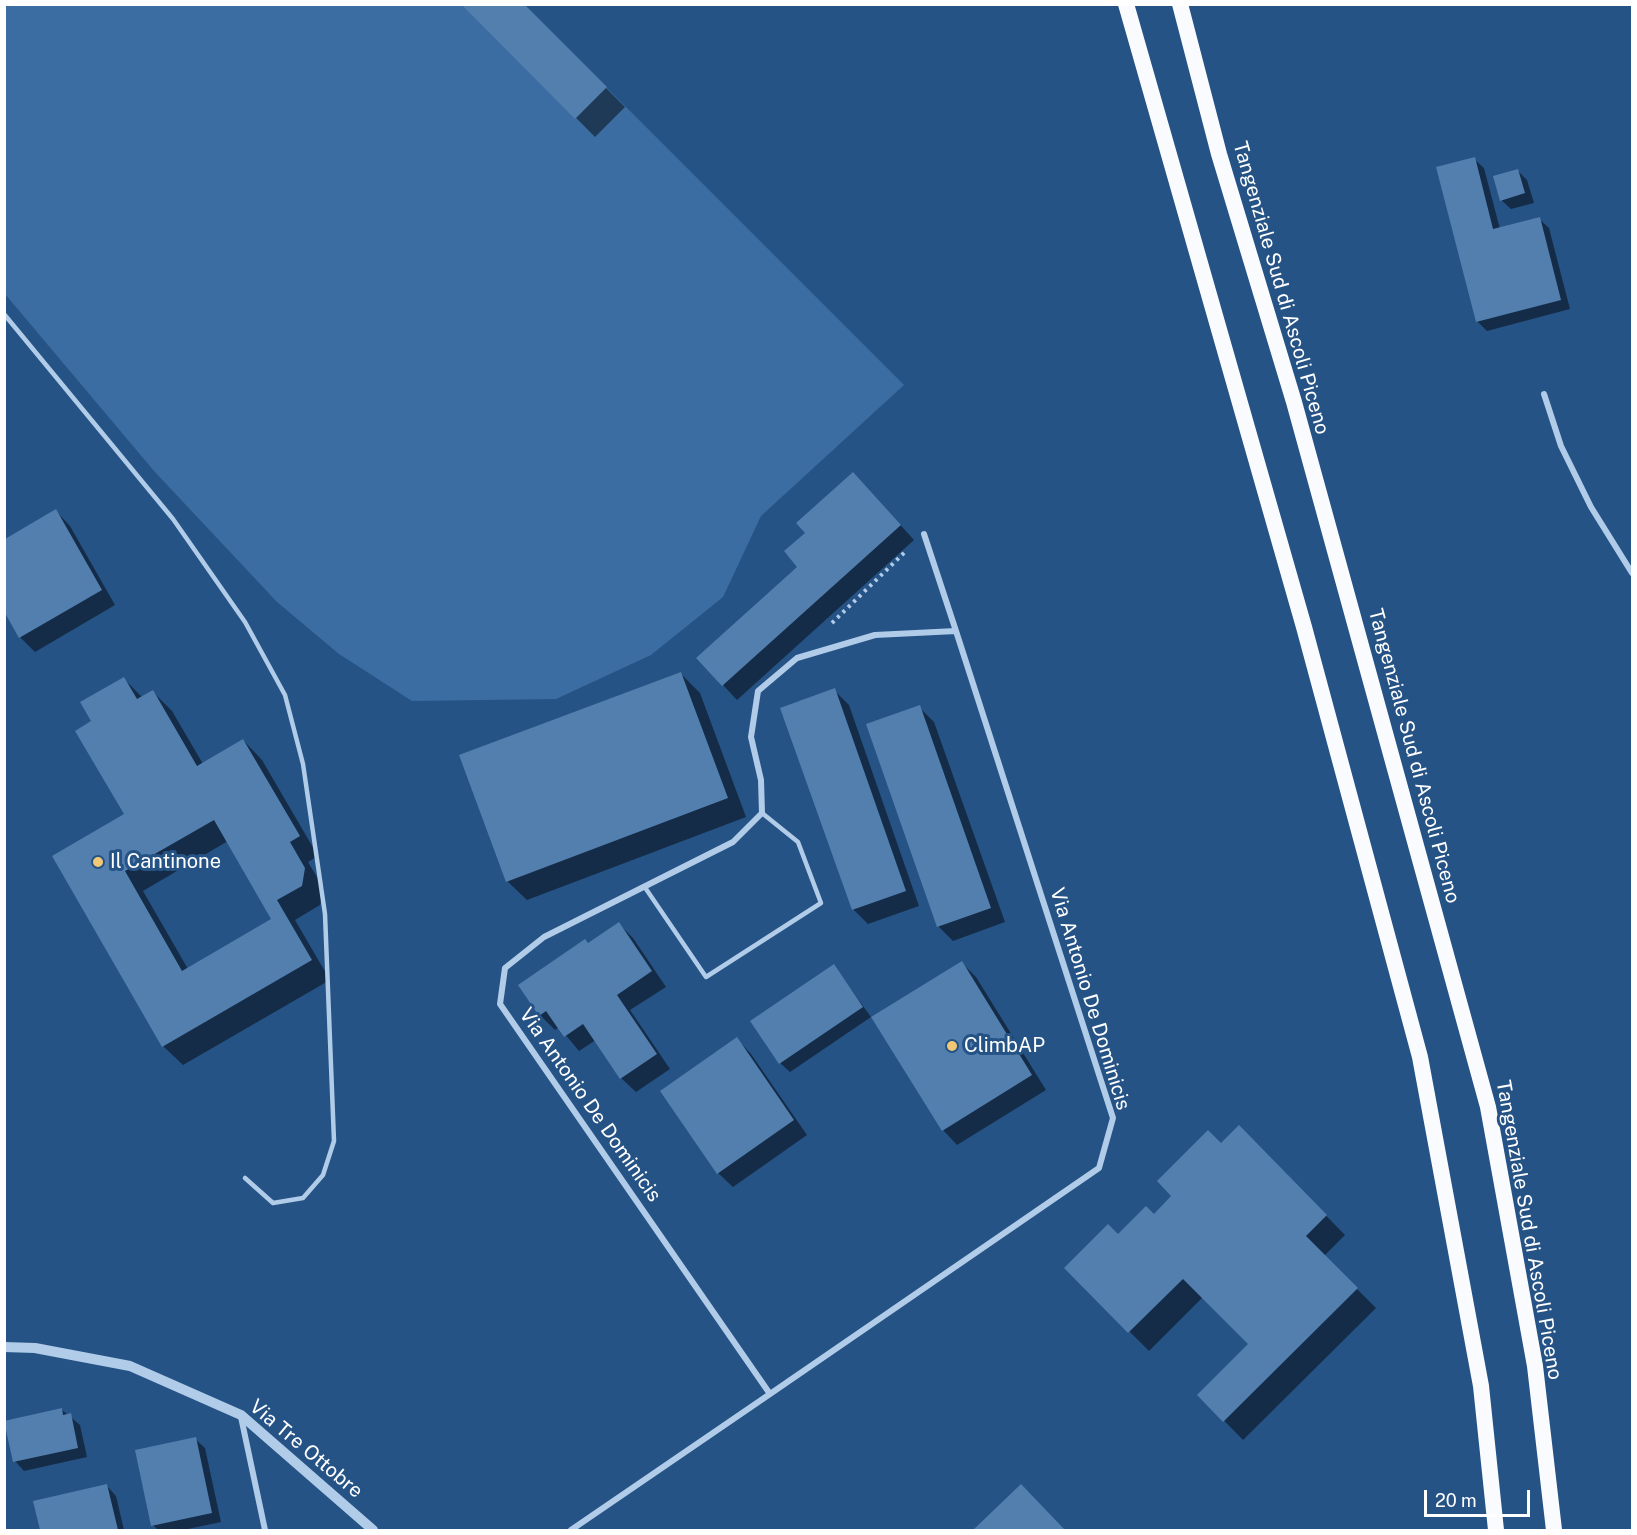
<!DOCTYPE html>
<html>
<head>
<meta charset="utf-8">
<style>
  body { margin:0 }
  #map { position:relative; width:1637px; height:1535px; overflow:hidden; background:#265385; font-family:"Public Sans",sans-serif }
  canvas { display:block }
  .frame { position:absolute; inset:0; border:6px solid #fff; pointer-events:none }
  .scale { position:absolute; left:1424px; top:1490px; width:106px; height:27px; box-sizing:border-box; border:3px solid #fff; border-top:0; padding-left:8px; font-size:18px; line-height:21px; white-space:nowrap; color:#fff; -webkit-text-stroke:4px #265385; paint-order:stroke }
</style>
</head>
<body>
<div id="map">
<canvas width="1637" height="1535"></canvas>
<div class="frame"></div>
<div class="scale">20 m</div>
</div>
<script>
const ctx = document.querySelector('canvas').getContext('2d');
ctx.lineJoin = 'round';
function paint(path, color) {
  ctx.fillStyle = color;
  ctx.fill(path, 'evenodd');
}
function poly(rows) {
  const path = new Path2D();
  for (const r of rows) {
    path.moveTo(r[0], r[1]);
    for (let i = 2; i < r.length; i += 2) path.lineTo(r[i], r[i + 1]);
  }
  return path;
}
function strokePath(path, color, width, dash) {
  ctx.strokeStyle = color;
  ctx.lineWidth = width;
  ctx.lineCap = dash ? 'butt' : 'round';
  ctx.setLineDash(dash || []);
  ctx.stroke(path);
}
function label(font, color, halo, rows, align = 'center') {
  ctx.font = font + ' "Public Sans",sans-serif';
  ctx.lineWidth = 6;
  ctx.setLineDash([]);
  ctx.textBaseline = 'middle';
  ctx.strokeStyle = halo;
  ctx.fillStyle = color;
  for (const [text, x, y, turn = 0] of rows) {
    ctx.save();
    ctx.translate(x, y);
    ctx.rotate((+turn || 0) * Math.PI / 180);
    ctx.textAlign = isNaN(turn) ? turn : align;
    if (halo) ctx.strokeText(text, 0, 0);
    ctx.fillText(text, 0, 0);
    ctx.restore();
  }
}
paint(poly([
  [5,5,524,5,904,385,761,516,723,597,651,655,556,699,412,701,339,654,277,602,154,471,5,294]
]), '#3b6da2');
paint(poly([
  [463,4,522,4,625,107,595,137],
  [1474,159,1484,168,1500,229,1539,219,1549,228,1570,309,1487,331,1477,321],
  [1518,171,1527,180,1534,203,1511,209,1501,200],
  [867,488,914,540,737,700,723,685,799,567],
  [56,511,70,526,115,605,35,652,20,637,4,610,4,541],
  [681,674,700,693,746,817,527,900,507,881],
  [124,679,143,698,153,692,172,711,203,764,243,740,262,760,318,856,308,862,324,889,320,905,295,920,330,980,183,1065,163,1046,54,857,126,815,93,722],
  [228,841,273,920,188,969,143,891],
  [834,690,849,705,919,906,868,924,853,909],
  [919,707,934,722,1005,922,953,941,938,926],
  [619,924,633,938,666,987,630,1010,670,1069,636,1092,621,1078,596,1040,579,1051,559,1027,555,1030,540,1015,520,985],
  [962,963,976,977,1046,1090,957,1145,943,1130],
  [834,966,871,1017,790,1072,780,1063],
  [737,1039,751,1054,807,1135,733,1187,718,1173],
  [1239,1127,1345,1235,1324,1256,1376,1308,1243,1440,1199,1395,1250,1344,1203,1297,1149,1351,1066,1268,1154,1216],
  [61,1409,80,1425,87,1457,24,1471,15,1461],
  [195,1439,205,1448,221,1522,183,1530,158,1530,153,1525],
  [107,1486,116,1496,124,1530,41,1530,35,1502],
  [1021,1486,1064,1530,975,1530]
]), '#0007');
paint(poly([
  [461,4,524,4,607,87,575,119],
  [1475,157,1493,229,1540,217,1561,300,1476,322,1436,167],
  [1518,169,1525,193,1500,201,1493,176],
  [853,472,901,525,722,686,696,658,797,567,784,551,805,533,796,523],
  [56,509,102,590,19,638,5,613,5,539],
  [681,672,728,798,506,882,459,755],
  [124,677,137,699,153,690,197,766,243,739,300,836,290,842,305,868,302,886,277,900,312,960,162,1047,52,856,124,814,75,731,91,721,80,702],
  [214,820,271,919,182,971,125,871],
  [835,688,906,891,852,910,780,708],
  [920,705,991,908,937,927,866,724],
  [619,922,652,971,617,995,657,1054,620,1079,583,1024,564,1037,546,1011,539,1016,518,985,585,939,588,943],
  [962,961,1032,1075,942,1131,871,1017],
  [834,964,863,1007,779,1064,750,1021],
  [737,1037,794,1120,717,1174,660,1091],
  [1239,1125,1327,1215,1306,1236,1358,1288,1223,1422,1197,1395,1248,1344,1183,1279,1128,1333,1064,1268,1108,1224,1118,1234,1146,1206,1154,1214,1171,1196,1157,1181,1208,1130,1221,1143],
  [62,1408,63,1415,71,1413,78,1448,13,1462,4,1421],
  [196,1437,212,1513,151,1526,135,1450],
  [107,1484,118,1530,40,1530,33,1501],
  [1021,1484,1065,1530,973,1530]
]), '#537faf');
strokePath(poly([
  [832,623,906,551]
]), '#b1cce8', 4, [3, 4.5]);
strokePath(poly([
  [4,314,173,519,245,622,285,695,303,764,325,914,334,1141,323,1175,303,1198,273,1203,245,1178],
  [644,886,706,977,821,903,798,842,762,813]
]), '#b1cce8', 4.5);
strokePath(poly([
  [1544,394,1561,446,1591,507,1632,573],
  [924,534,956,631],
  [241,1417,265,1530],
  [571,1530,770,1394,1099,1168,1113,1118,956,631,875,635,797,658,758,691,751,737,761,780,762,813,733,842,544,937,505,968,500,1004,770,1394]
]), '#b1cce8', 6);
strokePath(poly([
  [4,1347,35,1348,130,1366,241,1415,373,1530]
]), '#b1cce8', 10);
strokePath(poly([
  [1126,4,1304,627,1420,1057,1481,1386,1496,1530],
  [1180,4,1219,154,1294,402,1488,1107,1535,1366,1554,1530]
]), '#f9fbfe', 16);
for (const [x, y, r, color] of [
  [98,862,6,"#f1c976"],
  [952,1046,6,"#f1c976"]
]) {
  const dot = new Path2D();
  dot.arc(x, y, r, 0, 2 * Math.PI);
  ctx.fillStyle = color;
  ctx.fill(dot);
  strokePath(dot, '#265385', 2);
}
label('20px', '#fff', '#265385', [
  ["Tangenziale Sud di Ascoli Piceno",1281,288,74],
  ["Tangenziale Sud di Ascoli Piceno",1414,756,75],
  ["Via Antonio De Dominicis",1090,999,73],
  ["Via Antonio De Dominicis",590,1105,55],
  ["Tangenziale Sud di Ascoli Piceno",1529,1230,80],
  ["Via Tre Ottobre",306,1449,40]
]);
label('20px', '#fff', '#265385', [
  ["Il Cantinone",110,862],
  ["ClimbAP",964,1046]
], 'left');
</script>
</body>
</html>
